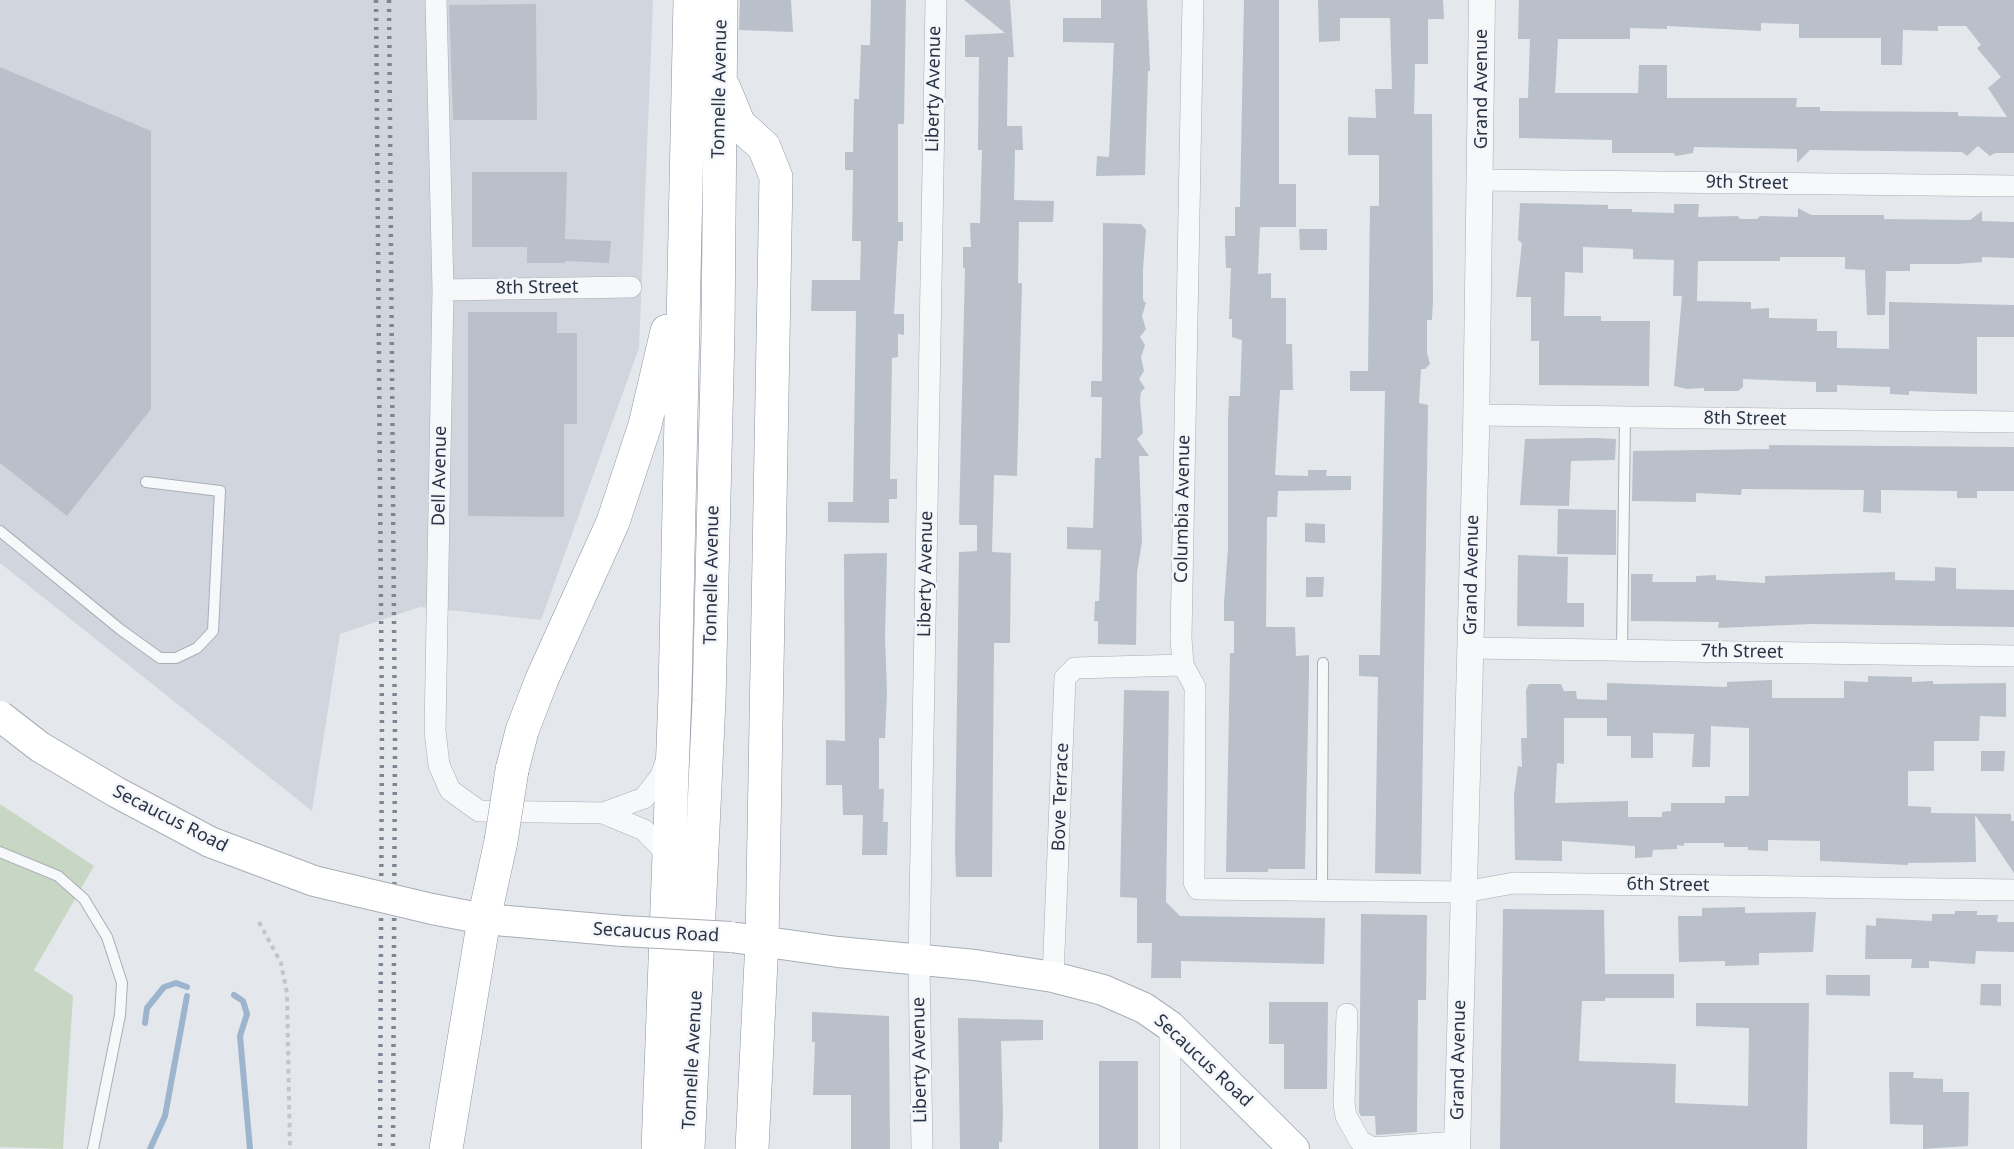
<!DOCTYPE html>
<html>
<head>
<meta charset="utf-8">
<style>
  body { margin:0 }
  canvas { display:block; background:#e4e7ec }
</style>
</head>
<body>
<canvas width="2014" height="1149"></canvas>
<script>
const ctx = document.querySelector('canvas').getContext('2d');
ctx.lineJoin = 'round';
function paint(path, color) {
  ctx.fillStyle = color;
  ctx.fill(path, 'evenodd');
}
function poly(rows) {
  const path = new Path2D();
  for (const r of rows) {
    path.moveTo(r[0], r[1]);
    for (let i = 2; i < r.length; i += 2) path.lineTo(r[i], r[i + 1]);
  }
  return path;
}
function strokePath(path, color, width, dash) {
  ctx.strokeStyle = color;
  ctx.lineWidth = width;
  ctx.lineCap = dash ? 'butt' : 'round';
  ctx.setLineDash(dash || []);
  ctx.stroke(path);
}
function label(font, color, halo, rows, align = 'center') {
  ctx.font = font + ' "Noto Sans",sans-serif';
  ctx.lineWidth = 5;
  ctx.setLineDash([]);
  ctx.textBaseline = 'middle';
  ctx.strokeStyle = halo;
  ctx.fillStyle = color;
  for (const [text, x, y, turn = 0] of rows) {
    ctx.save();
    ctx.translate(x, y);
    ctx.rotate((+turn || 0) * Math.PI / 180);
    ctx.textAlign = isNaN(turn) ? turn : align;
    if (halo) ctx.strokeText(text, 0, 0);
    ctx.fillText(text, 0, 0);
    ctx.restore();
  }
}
paint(poly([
  [0,0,653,0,639,348,541,620,420,607,340,634,312,811,0,563]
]), '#d1d6de');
paint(poly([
  [0,804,94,866,34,970,73,996,63,1149,0,1147]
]), '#c8d7c4');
strokePath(poly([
  [234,995,243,1001,247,1014,240,1036,250,1149],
  [145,1023,147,1008,164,987,176,983,187,987],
  [150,1149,165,1116,187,996]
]), '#9db4ce', 6);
paint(poly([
  [740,0,791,0,793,32,739,30],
  [871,0,906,0,904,124,898,124,898,222,903,222,903,241,898,241,894,314,904,314,904,335,898,334,898,357,892,358,890,479,897,479,897,499,889,499,889,523,828,522,828,502,853,502,856,311,811,311,812,280,860,280,861,241,852,241,853,170,845,170,845,152,853,152,854,99,859,99,861,45,870,45],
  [964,0,1010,0,1014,57,1008,57,1007,126,1022,126,1023,150,1015,150,1014,200,1054,201,1053,222,1019,222,1018,283,1022,283,1017,476,994,475,992,552,1011,553,1010,643,994,643,992,877,956,877,955,850,959,552,977,551,977,525,960,525,959,522,965,268,963,268,963,247,971,247,970,223,980,223,982,150,978,150,979,57,965,57,965,35,1005,33],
  [1101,0,1147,0,1150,71,1148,71,1145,175,1096,176,1097,156,1109,157,1114,43,1063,42,1063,18,1101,18],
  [1244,0,1279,0,1279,184,1296,184,1296,227,1260,227,1258,274,1271,273,1271,298,1286,298,1286,344,1292,344,1293,390,1280,390,1275,475,1308,476,1308,470,1327,470,1326,476,1351,476,1351,490,1278,491,1277,517,1267,517,1266,627,1295,627,1296,656,1309,655,1309,675,1305,869,1268,869,1268,872,1226,872,1230,653,1234,653,1234,621,1224,621,1224,603,1228,548,1228,420,1229,396,1240,396,1242,340,1232,337,1232,319,1229,319,1231,268,1226,268,1225,236,1235,236,1235,207,1240,207],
  [1318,0,1443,0,1444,19,1428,19,1428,64,1415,64,1414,114,1432,114,1433,300,1432,320,1427,320,1427,353,1430,364,1425,369,1421,369,1419,403,1428,405,1421,874,1375,873,1378,677,1359,676,1359,655,1380,655,1385,391,1350,391,1350,371,1368,371,1370,206,1379,206,1379,155,1348,155,1348,117,1376,118,1375,89,1392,89,1390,18,1340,18,1340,41,1319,42],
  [1519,0,2014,0,2014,153,1995,153,1990,156,1978,146,1967,156,1962,152,1810,150,1797,163,1797,149,1694,147,1693,153,1676,156,1673,153,1612,153,1612,140,1519,138,1519,98,1528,98,1530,39,1518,39],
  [1761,23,1799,24,1799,38,1881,38,1881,65,1902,65,1903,30,1938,31,1938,26,1966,26,1981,45,1977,48,2001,77,1988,88,2007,117,1958,116,1958,112,1820,111,1820,107,1796,107,1797,98,1667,98,1667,65,1639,65,1638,93,1555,93,1558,39,1630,39,1630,28,1667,29,1667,26,1761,31],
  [536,4,537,120,453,120,449,5],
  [0,67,151,131,151,409,67,516,0,463],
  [472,172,567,172,565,239,611,241,609,263,565,261,565,263,527,263,527,247,472,247],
  [1520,203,1608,205,1608,209,1632,209,1632,212,1674,213,1674,204,1699,204,1698,217,1738,216,1740,219,1757,219,1760,216,1798,217,1798,208,1811,215,1884,215,1884,219,1970,220,1982,211,1982,221,2014,222,2014,258,1982,257,1982,262,1957,264,1910,264,1910,271,1886,271,1885,315,1867,315,1865,270,1845,269,1845,257,1780,257,1780,261,1698,261,1697,301,1751,302,1751,309,1769,308,1769,318,1817,319,1817,331,1837,331,1837,348,1889,349,1889,302,2014,305,2014,337,1977,337,1977,394,1909,391,1909,395,1890,394,1890,387,1837,385,1837,392,1816,392,1816,382,1743,379,1743,387,1738,391,1704,391,1704,388,1687,389,1674,386,1682,296,1673,296,1674,260,1633,259,1633,249,1583,247,1583,273,1565,272,1564,316,1601,316,1601,321,1650,321,1649,386,1539,385,1539,341,1531,341,1531,297,1516,297,1522,243,1518,240],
  [1103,223,1141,224,1146,230,1143,269,1143,300,1146,303,1142,316,1146,329,1140,337,1145,345,1141,357,1144,371,1139,379,1145,388,1141,392,1140,400,1143,433,1137,439,1149,456,1139,456,1142,541,1137,573,1136,645,1098,644,1098,621,1094,621,1095,601,1099,601,1101,550,1067,549,1067,527,1093,528,1095,458,1101,458,1102,397,1091,397,1091,381,1102,381],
  [1299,229,1327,229,1327,250,1300,250],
  [468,312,557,312,557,333,577,333,577,424,564,424,564,517,468,516],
  [1596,438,1616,439,1615,460,1571,461,1569,506,1520,505,1525,439],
  [1769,445,2014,447,2014,491,1977,491,1977,498,1957,498,1957,491,1881,490,1881,513,1863,512,1864,490,1742,489,1741,495,1696,493,1696,502,1632,501,1633,451,1769,449],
  [1558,509,1616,510,1616,555,1557,554],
  [1305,523,1325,524,1325,543,1305,542],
  [887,553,885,638,887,692,885,738,879,738,879,789,884,789,883,822,888,822,887,855,862,855,863,815,843,815,842,785,826,785,826,740,845,741,844,554],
  [1518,555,1568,557,1567,603,1584,603,1584,627,1517,626],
  [1935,567,1956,568,1956,589,2014,590,2014,627,1812,624,1718,628,1719,622,1631,621,1631,574,1653,574,1652,582,1696,582,1696,576,1716,575,1716,580,1765,583,1765,576,1895,572,1895,580,1935,581],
  [1306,577,1324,577,1323,597,1306,597],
  [1868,676,1912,677,1912,682,1933,681,1933,684,2006,683,2006,717,1980,716,1979,741,1934,741,1934,771,1908,771,1908,806,1931,807,1931,813,2011,814,2011,821,2014,821,2014,873,1975,815,1976,862,1908,863,1908,865,1820,861,1820,841,1768,840,1768,851,1748,850,1748,847,1724,847,1724,843,1684,843,1684,846,1677,845,1677,849,1653,850,1652,857,1635,858,1635,846,1562,841,1562,861,1515,860,1514,795,1518,766,1522,767,1521,738,1527,738,1526,690,1529,684,1561,684,1564,691,1576,691,1577,699,1607,700,1607,683,1727,687,1727,682,1772,680,1772,698,1844,698,1844,681,1868,682],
  [1564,718,1607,718,1607,736,1631,736,1631,758,1653,758,1653,733,1694,734,1692,767,1710,767,1711,726,1749,728,1749,796,1725,796,1725,803,1671,803,1671,811,1662,812,1662,817,1628,817,1628,801,1555,803,1557,763,1564,764],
  [1124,690,1169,691,1166,902,1180,916,1325,918,1324,964,1181,961,1181,978,1151,978,1152,943,1137,943,1137,898,1120,897],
  [1981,751,2005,751,2004,771,1981,771],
  [1745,907,1745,913,1816,912,1813,952,1759,953,1759,965,1725,966,1725,961,1679,962,1678,916,1702,916,1702,908],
  [1503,909,1604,910,1605,974,1674,974,1674,998,1605,998,1605,1001,1582,1001,1579,1061,1676,1064,1675,1103,1748,1106,1749,1028,1696,1026,1696,1003,1809,1003,1807,1149,1500,1149],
  [1955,911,1977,911,1977,915,1998,915,1997,922,2014,922,2014,952,1976,951,1975,964,1929,961,1929,968,1911,968,1912,959,1865,959,1866,925,1876,926,1876,918,1932,921,1932,914,1955,914],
  [1361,914,1427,915,1426,1000,1418,1000,1417,1132,1376,1135,1375,1116,1361,1116,1359,1112],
  [1826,975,1870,975,1870,996,1826,995],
  [1981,984,2001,984,2001,1006,1980,1005],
  [1269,1002,1328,1002,1327,1089,1284,1089,1284,1044,1269,1044],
  [812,1012,889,1016,890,1149,851,1149,851,1095,813,1095,815,1042,812,1042],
  [958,1018,1043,1020,1043,1040,1001,1041,1003,1116,1002,1142,999,1142,999,1149,960,1149],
  [1099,1061,1138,1061,1138,1149,1099,1149],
  [1889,1072,1914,1072,1913,1078,1943,1079,1943,1092,1969,1092,1968,1146,1923,1149,1923,1125,1890,1124]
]), '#bac0ca');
const service = poly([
  [0,531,121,630,160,658,176,658,197,648,213,631,220,491,146,482],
  [1622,650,1625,417],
  [0,852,58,876,84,899,107,937,122,983,120,1015,93,1149],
  [1322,892,1323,663]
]);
const minor = poly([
  [436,0,443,290,435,731,439,765,450,790,479,811,603,813,644,830,667,854],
  [1193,0,1181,638,1183,665,1195,687,1194,882,1198,889,1464,892,1514,883,2014,890],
  [1481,180,2014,186],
  [443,290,631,287],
  [1476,415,2014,422],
  [1470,648,2014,656],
  [603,813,644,798,661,776,667,758],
  [1053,977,1065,678,1075,668,1183,665],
  [1347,1014,1344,1104,1346,1116,1360,1141,1373,1148,1457,1142],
  [922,1149,919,961,936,0],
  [1170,1149,1170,1026]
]);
const tertiary = poly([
  [1457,1149,1476,435,1482,0]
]);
const secondary = poly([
  [432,909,484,919,623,931],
  [738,938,838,952,975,965,1053,977,1103,990,1144,1008,1170,1026,1294,1149]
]);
const trunk = poly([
  [724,88,739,124,764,147,776,177,762,940,752,1149],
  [512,770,522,731,542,679,613,522,645,425,667,331],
  [446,1149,484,919,501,841],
  [658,1149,675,694,690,0],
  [688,1149,709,700,718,333,721,0]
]);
strokePath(service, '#a8aeb7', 12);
strokePath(minor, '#a8aeb7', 22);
strokePath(tertiary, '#a8aeb7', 27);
strokePath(secondary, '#a8aeb7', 32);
strokePath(trunk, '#8a94a4', 34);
strokePath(poly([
  [259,922,281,963,287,993,290,1149]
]), '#c2c5cb', 4, [4.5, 4.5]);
strokePath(service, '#f7f8fa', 10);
strokePath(minor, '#f7f8fa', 21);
strokePath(tertiary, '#f7f8fa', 26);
strokePath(secondary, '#fff', 30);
strokePath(trunk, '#fff', 33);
strokePath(poly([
  [376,0,382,725,380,1149],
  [389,0,395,743,393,1149]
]), '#7c8697', 4.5, [3, 6]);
const secondaryBridge = poly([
  [0,716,40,747,116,792,210,842,314,881,432,909],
  [623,931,731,937]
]);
const trunkBridge = poly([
  [501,841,512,770]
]);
strokePath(secondaryBridge, '#a8aeb7', 32, []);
strokePath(trunkBridge, '#8a94a4', 34, []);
strokePath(secondaryBridge, '#fff', 30);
strokePath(trunkBridge, '#fff', 33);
label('18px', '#2a3446', '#f4f6f9', [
  ["Tonnelle Avenue",720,89,-89],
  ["Liberty Avenue",934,89,-89],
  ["Grand Avenue",1482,89,-90],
  ["9th Street",1747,183,1],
  ["8th Street",537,288,-1],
  ["8th Street",1745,419,1],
  ["Dell Avenue",440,476,-89],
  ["Columbia Avenue",1183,509,-89],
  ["Liberty Avenue",926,574,-89],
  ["Tonnelle Avenue",712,575,-89],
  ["Grand Avenue",1472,575,-89],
  ["7th Street",1742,652,1],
  ["Bove Terrace",1061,797,-88],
  ["Secaucus Road",170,819,27],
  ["6th Street",1668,885,1],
  ["Secaucus Road",656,933,3],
  ["Tonnelle Avenue",693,1060,-87],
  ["Liberty Avenue",920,1060,-91],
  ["Grand Avenue",1459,1060,-89],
  ["Secaucus Road",1203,1061,43]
]);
</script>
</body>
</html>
